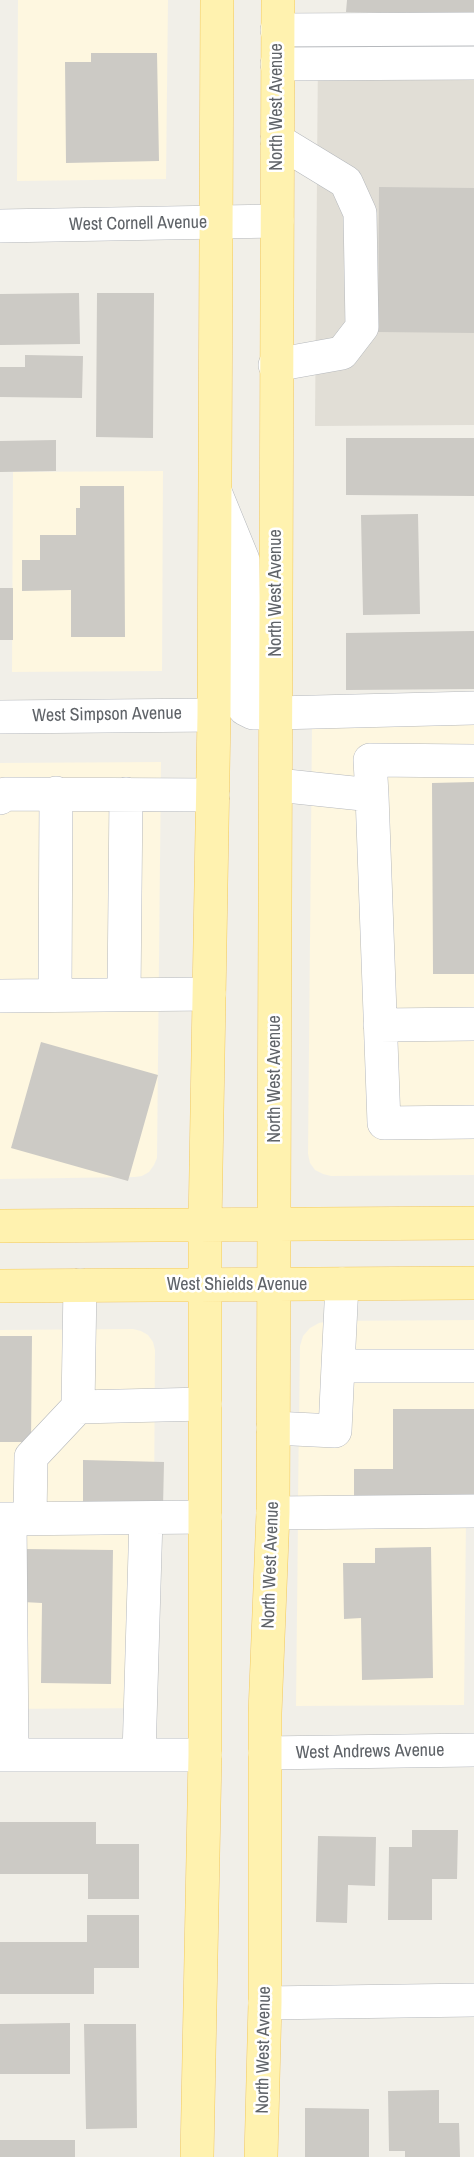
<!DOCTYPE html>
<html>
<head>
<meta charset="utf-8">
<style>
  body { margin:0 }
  canvas { display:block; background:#f1efe8 }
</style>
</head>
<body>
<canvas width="474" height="2157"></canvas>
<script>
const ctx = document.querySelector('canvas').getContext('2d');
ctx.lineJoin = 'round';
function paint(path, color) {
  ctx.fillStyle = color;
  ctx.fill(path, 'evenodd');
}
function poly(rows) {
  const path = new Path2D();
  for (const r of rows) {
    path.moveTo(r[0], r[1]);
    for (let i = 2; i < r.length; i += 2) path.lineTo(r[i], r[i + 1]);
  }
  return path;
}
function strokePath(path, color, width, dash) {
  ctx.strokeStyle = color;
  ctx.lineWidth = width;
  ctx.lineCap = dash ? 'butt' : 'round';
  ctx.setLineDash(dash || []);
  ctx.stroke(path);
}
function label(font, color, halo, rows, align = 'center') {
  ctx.font = font + ' "Archivo Narrow",sans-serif';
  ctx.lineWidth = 5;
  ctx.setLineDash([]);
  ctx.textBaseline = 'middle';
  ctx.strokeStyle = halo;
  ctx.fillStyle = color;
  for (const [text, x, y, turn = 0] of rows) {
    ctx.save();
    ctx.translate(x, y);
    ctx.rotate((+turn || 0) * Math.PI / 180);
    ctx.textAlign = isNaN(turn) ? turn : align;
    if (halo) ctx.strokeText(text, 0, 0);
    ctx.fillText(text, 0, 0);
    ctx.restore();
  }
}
paint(poly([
  [18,0,168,0,166,179,17,181],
  [163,471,162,671,12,672,13,472],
  [474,725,474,1175,331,1176,323,1174,315,1170,310,1163,308,1154,312,727],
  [161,762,157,1158,154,1165,149,1172,142,1176,135,1177,0,1179,0,763],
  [474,1320,474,1496,298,1497,300,1346,303,1336,310,1328,319,1323,329,1321],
  [133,1329,141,1331,148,1335,153,1342,155,1350,154,1503,0,1504,0,1330],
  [466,1520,464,1705,296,1706,298,1521],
  [154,1533,152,1708,0,1709,0,1534]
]), '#fef7e0');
paint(poly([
  [474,47,474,425,315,426,318,48]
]), '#e1ded6');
paint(poly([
  [347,0,474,0,474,14,346,12],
  [91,53,157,53,159,161,66,163,65,62,91,62],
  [379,187,474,188,474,333,378,332],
  [79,293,80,344,0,345,0,294],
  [97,293,154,293,153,438,96,437],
  [25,355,83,356,82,398,0,397,0,367,25,367],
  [346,438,474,438,474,496,346,495],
  [56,440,56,471,0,472,0,441],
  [80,486,124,486,125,637,71,637,71,590,22,591,22,560,40,560,40,535,76,535,76,508,80,508],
  [418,514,420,614,363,615,361,515],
  [0,588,13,588,13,640,0,640],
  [474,631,474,689,346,690,346,633],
  [474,782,474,974,433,974,432,783],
  [41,1042,158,1075,128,1181,11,1148],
  [0,1336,32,1336,31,1442,0,1442],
  [393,1409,474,1409,474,1500,354,1500,354,1469,393,1469],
  [83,1460,164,1462,163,1508,83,1506],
  [431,1547,433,1678,362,1680,361,1618,344,1619,343,1563,375,1563,375,1548],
  [24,1549,113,1550,111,1684,41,1683,42,1603,23,1602],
  [0,1822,96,1822,96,1844,139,1844,139,1899,88,1899,88,1874,0,1874],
  [412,1830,458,1830,457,1879,432,1879,432,1920,388,1920,389,1847,412,1847],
  [318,1836,376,1837,375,1886,348,1885,347,1923,316,1922],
  [87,1915,139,1915,139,1968,94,1968,94,1994,0,1994,0,1942,87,1942],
  [70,2023,70,2074,0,2074,0,2024],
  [84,2024,136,2024,137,2128,86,2129],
  [439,2090,439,2123,459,2123,460,2157,405,2157,405,2151,389,2151,388,2091],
  [305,2108,369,2109,369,2157,305,2157],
  [0,2140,75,2140,75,2157,0,2157]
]), '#cccac5');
const minor = poly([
  [277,30,474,29],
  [277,64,474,63],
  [0,226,277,221],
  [275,365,342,353,362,327,360,213,346,182,277,140],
  [216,494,243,560,245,709,253,713,276,713,474,708],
  [0,717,214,715],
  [277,785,372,795,384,1123,474,1122],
  [372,795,370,760,474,761],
  [0,798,5,794,213,795],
  [55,995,56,793],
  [124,995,126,794],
  [0,996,209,994],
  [380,1025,474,1024],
  [342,1284,338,1366,474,1366],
  [80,1285,78,1407,205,1404],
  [273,1428,335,1431,338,1366],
  [273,1513,474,1511],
  [30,1518,31,1457,78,1407],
  [0,1519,205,1517],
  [10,1519,12,1755],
  [265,1753,474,1750],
  [0,1755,205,1755],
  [139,1755,146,1518],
  [265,2003,474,2000]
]);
const major = poly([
  [0,1226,474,1223],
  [0,1286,474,1283],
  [197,2157,205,1755,205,1225,214,715,217,0],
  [261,2157,265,2003,265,1713,273,1513,278,0]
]);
strokePath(minor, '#b5b8bc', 34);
strokePath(major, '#f2c960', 34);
strokePath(minor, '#fff', 33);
strokePath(major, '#fff2af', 33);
label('18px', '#5f6368', '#fff', [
  ["North West Avenue",277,107,-90],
  ["West Cornell Avenue",138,224,-1],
  ["North West Avenue",276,593,-90],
  ["West Simpson Avenue",107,715,-1],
  ["North West Avenue",275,1079,-90],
  ["West Shields Avenue",237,1285],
  ["North West Avenue",271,1565,-88],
  ["West Andrews Avenue",370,1752,-1],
  ["North West Avenue",264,2050,-89]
]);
</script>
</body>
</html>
